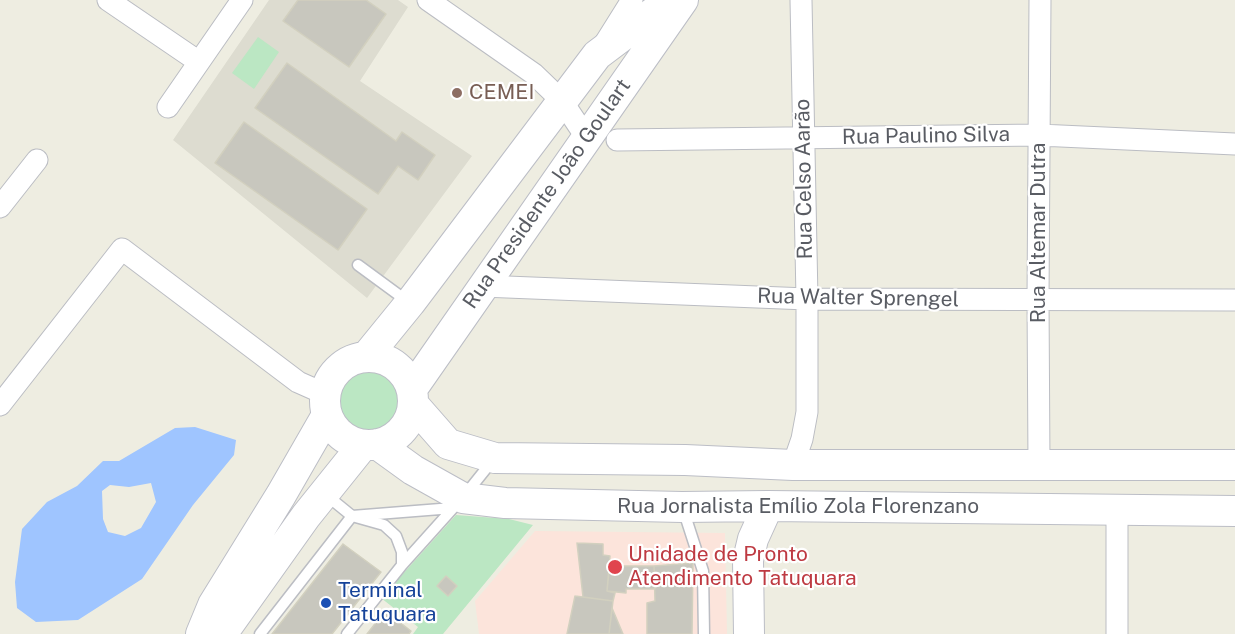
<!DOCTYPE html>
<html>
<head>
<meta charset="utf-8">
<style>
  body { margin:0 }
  canvas { display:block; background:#eeede1 }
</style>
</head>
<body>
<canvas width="1235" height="634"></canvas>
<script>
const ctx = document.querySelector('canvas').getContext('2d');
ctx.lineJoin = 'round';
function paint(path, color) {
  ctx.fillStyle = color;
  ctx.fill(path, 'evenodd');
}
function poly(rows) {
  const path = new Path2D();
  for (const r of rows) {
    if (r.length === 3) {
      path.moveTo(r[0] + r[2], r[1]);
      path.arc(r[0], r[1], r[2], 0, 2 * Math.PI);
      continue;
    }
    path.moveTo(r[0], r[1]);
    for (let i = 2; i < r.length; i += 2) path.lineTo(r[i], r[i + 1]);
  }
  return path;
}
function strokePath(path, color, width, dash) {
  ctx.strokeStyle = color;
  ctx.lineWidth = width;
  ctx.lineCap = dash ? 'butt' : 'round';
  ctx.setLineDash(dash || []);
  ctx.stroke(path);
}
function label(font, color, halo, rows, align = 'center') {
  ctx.font = font + ' "Public Sans",sans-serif';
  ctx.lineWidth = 4.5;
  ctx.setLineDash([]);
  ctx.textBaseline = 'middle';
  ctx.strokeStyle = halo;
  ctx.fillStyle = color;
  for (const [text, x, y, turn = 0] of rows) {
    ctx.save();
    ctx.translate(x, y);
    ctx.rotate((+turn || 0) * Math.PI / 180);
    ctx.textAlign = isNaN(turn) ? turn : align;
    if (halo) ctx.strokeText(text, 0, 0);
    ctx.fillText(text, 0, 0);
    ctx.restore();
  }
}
paint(poly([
  [269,0,398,0,408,7,360,81,472,156,367,298,173,140]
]), '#dddcd0');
paint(poly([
  [535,531,725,533,727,634,479,634,475,601]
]), '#fce4db');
paint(poly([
  [258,37,279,52,254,89,232,73],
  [370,401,30],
  [456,515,509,519,533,525,443,634,413,634,418,627,381,598]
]), '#bbe7c3');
paint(poly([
  [195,427,236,440,234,455,193,505,142,579,78,620,36,622,17,608,15,582,22,529,47,502,77,486,103,461,119,461,175,428],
  [151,483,156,502,141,528,125,536,108,532,103,519,102,491,110,485,129,487]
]), '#9fc5ff');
const building = poly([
  [298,0,366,0,386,14,349,67,283,21,298,0],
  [287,63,396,141,402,132,435,155,418,180,398,166,378,194,255,108,287,63],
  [244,122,367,209,338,250,215,163,244,122],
  [577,543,603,544,603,555,610,556,607,591,615,593,613,601,583,597,577,543],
  [343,544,381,572,332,634,272,634,343,544],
  [693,563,692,634,647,634,647,603,655,601,654,566,693,563],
  [621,566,654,566,655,589,626,589,626,593,607,591,609,571,622,572,621,566],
  [446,576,457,586,448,596,437,586,446,576],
  [575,596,613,601,609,634,567,634,575,596],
  [612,608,623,634,609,634,612,608],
  [385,611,411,631,409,634,367,634,385,611]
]);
paint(building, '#c8c7be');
strokePath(building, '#d2d0bf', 1.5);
const lane = poly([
  [358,265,407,301],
  [325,494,352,516,384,525,396,536,402,552,402,565],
  [465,495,493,460],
  [683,509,703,571,704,634],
  [260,634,352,516,453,508],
  [347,634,402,565,455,506]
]);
const street = poly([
  [108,0,199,62],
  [428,0,534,74,562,101,582,131,583,138,579,151],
  [605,43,632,0],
  [168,107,242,0],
  [617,140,1039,135,1235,144],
  [0,207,37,160],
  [482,286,807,299,1235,300],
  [0,405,122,249,298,382,325,394],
  [793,465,802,439,807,412,807,299,801,0],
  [1039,465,1038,299,1040,0],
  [1117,634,1117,509]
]);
const secondary = poly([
  [366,357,410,303,597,55,670,0],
  [369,401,44],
  [412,389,683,0],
  [413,404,448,444,495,458,685,460,793,465,1235,465],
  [377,444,413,470,463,498,505,503,682,507,768,506,1235,511],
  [201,634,213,605,281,495,327,415],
  [222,634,306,516,363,445],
  [749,634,748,560,753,539,768,506]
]);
strokePath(lane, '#bbbdc3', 13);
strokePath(street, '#bbbdc3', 23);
strokePath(secondary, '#bcbec6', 32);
strokePath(lane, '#fff', 10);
strokePath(street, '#fff', 21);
strokePath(secondary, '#fff', 30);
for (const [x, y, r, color] of [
  [457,93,6,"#8d6e63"],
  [615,567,8,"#e0444e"],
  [326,603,6,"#1a4fb4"]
]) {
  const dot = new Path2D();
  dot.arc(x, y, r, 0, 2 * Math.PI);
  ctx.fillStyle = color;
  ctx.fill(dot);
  strokePath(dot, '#fff', 2);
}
label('21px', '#785e54', '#fff', [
  ["CEMEI",469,93]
], 'left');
label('21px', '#595c63', '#fff', [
  ["Rua Paulino Silva",926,136,-1],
  ["Rua Celso Aarão",804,179,-91],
  ["Rua Presidente João Goulart",547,194,-55],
  ["Rua Altemar Dutra",1039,233,-90],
  ["Rua Walter Sprengel",858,298,1],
  ["Rua Jornalista Emílio Zola Florenzano",798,507]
]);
label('21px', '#be3a42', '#fff', [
  ["Unidade de Pronto",628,555],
  ["Atendimento Tatuquara",628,579]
], 'left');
label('21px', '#164399', '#fff', [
  ["Terminal",338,591],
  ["Tatuquara",338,615]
], 'left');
</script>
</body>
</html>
